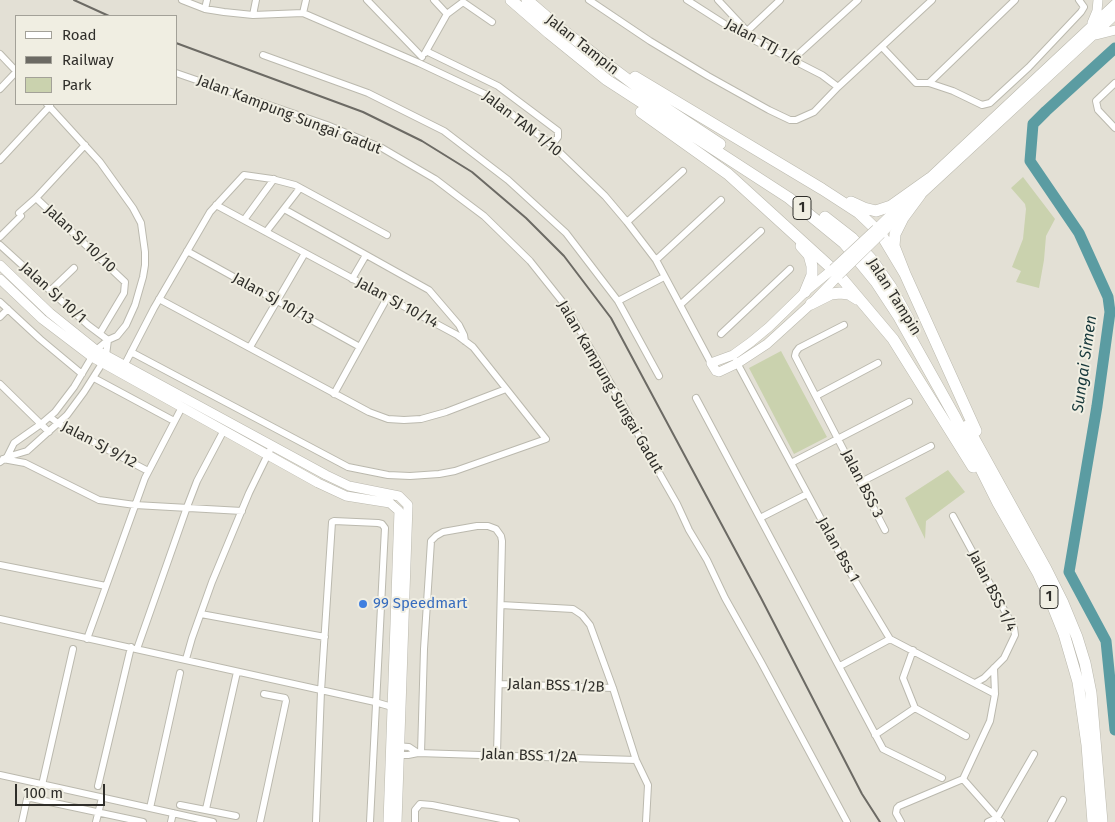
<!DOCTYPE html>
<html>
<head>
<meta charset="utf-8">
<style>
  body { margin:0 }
  #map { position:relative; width:1115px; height:822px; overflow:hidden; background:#e3e0d5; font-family:"Fira Sans",sans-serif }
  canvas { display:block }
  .legend { position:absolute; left:15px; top:15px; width:162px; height:90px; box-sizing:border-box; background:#f0eee2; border:1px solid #a3a198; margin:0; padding:6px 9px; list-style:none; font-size:15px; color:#2f2e2a }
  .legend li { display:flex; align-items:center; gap:10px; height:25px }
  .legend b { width:25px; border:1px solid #a3a198 }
  .scale { position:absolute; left:15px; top:784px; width:90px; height:22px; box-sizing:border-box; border:2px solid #2f2e2a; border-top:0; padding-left:6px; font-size:15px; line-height:18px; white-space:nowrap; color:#2f2e2a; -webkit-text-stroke:4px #f0eee2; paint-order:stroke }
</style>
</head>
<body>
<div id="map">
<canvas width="1115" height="822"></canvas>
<ul class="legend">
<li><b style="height:6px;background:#fff"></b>Road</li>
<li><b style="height:6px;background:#6c6a64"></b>Railway</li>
<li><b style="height:14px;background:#cad2ae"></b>Park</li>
</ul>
<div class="scale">100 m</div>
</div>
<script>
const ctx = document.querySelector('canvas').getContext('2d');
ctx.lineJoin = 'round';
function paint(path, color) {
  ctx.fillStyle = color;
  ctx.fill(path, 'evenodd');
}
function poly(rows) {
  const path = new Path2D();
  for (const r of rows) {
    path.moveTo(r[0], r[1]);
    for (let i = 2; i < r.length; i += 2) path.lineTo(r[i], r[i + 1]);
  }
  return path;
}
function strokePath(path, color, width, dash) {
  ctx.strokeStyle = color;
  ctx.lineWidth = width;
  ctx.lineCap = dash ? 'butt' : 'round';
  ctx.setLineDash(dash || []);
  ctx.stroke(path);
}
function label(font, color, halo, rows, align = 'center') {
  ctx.font = font + ' "Fira Sans",sans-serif';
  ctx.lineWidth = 4;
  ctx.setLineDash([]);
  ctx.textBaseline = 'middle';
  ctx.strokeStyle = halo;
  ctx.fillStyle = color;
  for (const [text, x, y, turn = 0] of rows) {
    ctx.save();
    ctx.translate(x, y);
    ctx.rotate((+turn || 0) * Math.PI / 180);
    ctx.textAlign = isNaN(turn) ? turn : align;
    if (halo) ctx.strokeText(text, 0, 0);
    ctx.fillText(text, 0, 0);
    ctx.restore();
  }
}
paint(poly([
  [1023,177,1055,219,1046,236,1044,260,1039,288,1016,282,1021,271,1012,267,1023,239,1026,209,1025,204,1011,188],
  [781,351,827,437,794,454,749,368],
  [948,470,965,492,926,521,925,539,905,498]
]), '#cad2ae');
strokePath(poly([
  [1115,48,1046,111,1033,124,1030,161,1079,233,1108,297,1110,312,1097,406,1069,572,1106,641,1115,730]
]), '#5b9ca2', 11);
const street = poly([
  [182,0,205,9,224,12,253,15,303,13,419,63,487,95,552,145,605,196,627,222,656,260,711,363],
  [367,0,422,57],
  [589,0,650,41,708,76,769,110,790,120,796,120,814,112,838,87,932,0],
  [687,0,734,30,822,75,838,87],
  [718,0,747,31],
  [205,9,207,0],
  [303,13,306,0],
  [447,14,463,2,492,22],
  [253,15,256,0],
  [744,34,780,0],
  [882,47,916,83,929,83,953,91,982,105,990,103,1029,67,1081,12,1084,7,1079,0],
  [426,51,498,86,558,131,558,137,552,145],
  [425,53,447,14,434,0],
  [0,54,16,71],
  [263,55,368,93,444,131,508,180,566,233,618,301,659,376],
  [793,59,858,0],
  [176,73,327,125,382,148,435,179,456,195,484,216,530,261,565,305,625,408,645,448,677,504,689,530,707,560,725,598,761,662,847,822],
  [929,83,1015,0],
  [1115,83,1096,101,1098,110,1115,128],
  [0,89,16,72],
  [0,160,50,106],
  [36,198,125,282,124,293,100,333],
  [284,209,429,290,459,325,464,335,465,341],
  [19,213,36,198,85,145],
  [244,220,274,179],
  [627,222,683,171],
  [266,232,300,188],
  [0,237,21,216],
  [0,245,88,325,108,340],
  [187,251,360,347],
  [656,260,721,200],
  [352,279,366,255],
  [50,291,74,268],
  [159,299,369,412,388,419,404,420,421,419,446,412,506,389],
  [618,301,664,277],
  [0,302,40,339,82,374],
  [680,305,761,231],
  [0,317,8,309],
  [844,325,799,348,796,352,795,356,885,530],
  [721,334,790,269],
  [250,347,305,253],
  [131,352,348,467,388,475,410,476,439,474,455,471,546,439,473,347,457,335,216,205],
  [736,361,848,569,890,639,995,694],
  [125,364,154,308,210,212,244,175,272,179,295,185,387,235],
  [94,378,174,421],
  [0,384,49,432],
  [334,394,387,298],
  [816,396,878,363],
  [696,398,883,749,942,778],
  [50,417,59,424,148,471],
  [7,457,27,451,67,415,84,392,103,362,106,355,108,340],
  [3,459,25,463,99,500,135,505,242,511],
  [0,462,7,457,14,443,41,424,55,412,74,387,96,350,108,340,117,336,126,325,135,305,143,277,145,265,145,252,141,223,133,208,100,162,47,104],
  [791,463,909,402],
  [861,482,931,446],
  [953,516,1014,628,1015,635,1004,658,984,678,975,683],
  [760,518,807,494],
  [0,565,106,586],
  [501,605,573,609,582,615,590,625,613,688,636,760,648,785,646,822],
  [201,614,325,637],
  [0,619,375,702,392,707],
  [87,639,145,478,182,407],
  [137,649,187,507,197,481,224,430],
  [913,650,903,678,915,708,966,736],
  [186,659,192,638,212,582,249,493,272,446],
  [840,666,890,639],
  [499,684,613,688],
  [875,735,915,708],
  [395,746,409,747,418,753,408,755,397,755],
  [418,753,636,760],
  [421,753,424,649,431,541,436,536,443,532,477,526,488,526,496,529,501,536,502,541,497,755],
  [0,775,213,822],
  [963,779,1001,822],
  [42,785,73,649],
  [98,786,131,647],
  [180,805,236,816],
  [150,808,180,673],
  [206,809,237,672],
  [22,822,27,799,31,798,143,822],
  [96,822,102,798],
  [171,822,173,813],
  [260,822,286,701,285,698,264,694],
  [316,822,321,691,332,522,334,521,378,523,382,524,385,528,370,822],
  [415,822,415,810,420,804,432,805,516,822],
  [901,822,896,813,897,808,899,806,963,779,990,721,995,694,994,668],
  [988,822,997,818,1034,754],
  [1051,822,1063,800]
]);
const secondary = poly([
  [1092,23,1097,11,1098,0],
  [1096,35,1115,30],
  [925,182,1115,4],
  [915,200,1115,15],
  [876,229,906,200],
  [881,234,904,211],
  [0,265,50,313,96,350,326,475,349,486,399,496,408,505,397,822],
  [833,269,805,292,769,327,751,342,733,355,711,363,716,371,719,372,738,363,767,344,811,304,839,275],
  [0,279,42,319,92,357,318,483,346,496,390,503,399,511,388,822]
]);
const highway = poly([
  [511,0,549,33,607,80,789,198,844,243,876,282,899,317,955,417,998,503,1038,573,1052,604,1064,634,1078,682,1087,745,1093,822],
  [527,0,556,25,603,61,664,107,720,144],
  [635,77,822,189,859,213,881,234,905,274],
  [641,112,728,174,839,275,893,339,973,467],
  [920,195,903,218,895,234,894,246,905,274,976,431],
  [851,202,864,208,876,211,891,206,929,179],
  [825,217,852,238,872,260,891,287,909,320],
  [801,246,809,255,812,266,812,275,805,292],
  [811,304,831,294,840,293,849,294,857,299],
  [967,426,1046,569,1063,603,1077,637,1085,663,1091,693,1102,822]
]);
strokePath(street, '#bbb9ae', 8);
strokePath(secondary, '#bbb9ae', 10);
strokePath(highway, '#bbb9ae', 12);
strokePath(street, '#fff', 6);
strokePath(secondary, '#fff', 9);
strokePath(highway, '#fff', 11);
strokePath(poly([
  [74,0,109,16],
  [176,43,363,112,422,141,472,172,526,218,564,256,611,318,761,598,862,794,880,822]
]), '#6c6a64', 2);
const secondaryBridge = poly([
  [833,269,876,229],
  [839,275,881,234]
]);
strokePath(secondaryBridge, '#bbb9ae', 10, []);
strokePath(secondaryBridge, '#fff', 9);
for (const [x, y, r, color] of [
  [363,604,5,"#3f7fe0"]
]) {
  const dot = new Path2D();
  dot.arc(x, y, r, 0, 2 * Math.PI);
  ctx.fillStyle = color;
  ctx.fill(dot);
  strokePath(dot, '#f0eee2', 2);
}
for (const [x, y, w] of [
  [802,208,18],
  [1049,597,18]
]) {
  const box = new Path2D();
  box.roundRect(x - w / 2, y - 11.5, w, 23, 4);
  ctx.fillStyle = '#f0eee2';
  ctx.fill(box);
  strokePath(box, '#2f2e2a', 1);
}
label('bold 14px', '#2f2e2a', null, [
  ["1",802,208],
  ["1",1049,597]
]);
label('15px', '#2f2e2a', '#f0eee2', [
  ["Jalan TTJ 1/6",763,43,28],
  ["Jalan Tampin",582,45,38],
  ["Jalan Kampung Sungai Gadut",289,115,21],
  ["Jalan TAN 1/10",522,124,38],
  ["Jalan SJ 10/10",80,239,43],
  ["Jalan SJ 10/1",53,293,42],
  ["Jalan Tampin",894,297,58],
  ["Jalan SJ 10/13",273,299,29],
  ["Jalan SJ 10/14",397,303,28],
  ["Jalan Kampung Sungai Gadut",610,387,60],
  ["Jalan SJ 9/12",99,445,28],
  ["Jalan BSS 3",862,484,63],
  ["Jalan Bss 1",838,550,61],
  ["Jalan BSS 1/4",992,591,63],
  ["Jalan BSS 1/2B",556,686,2],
  ["Jalan BSS 1/2A",529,756,2]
]);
label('15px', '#366cbe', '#f0eee2', [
  ["99 Speedmart",373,604]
], 'left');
label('italic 16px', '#17383b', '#f0eee2', [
  ["Sungai Simen",1085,364,-82]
]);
</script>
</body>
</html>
